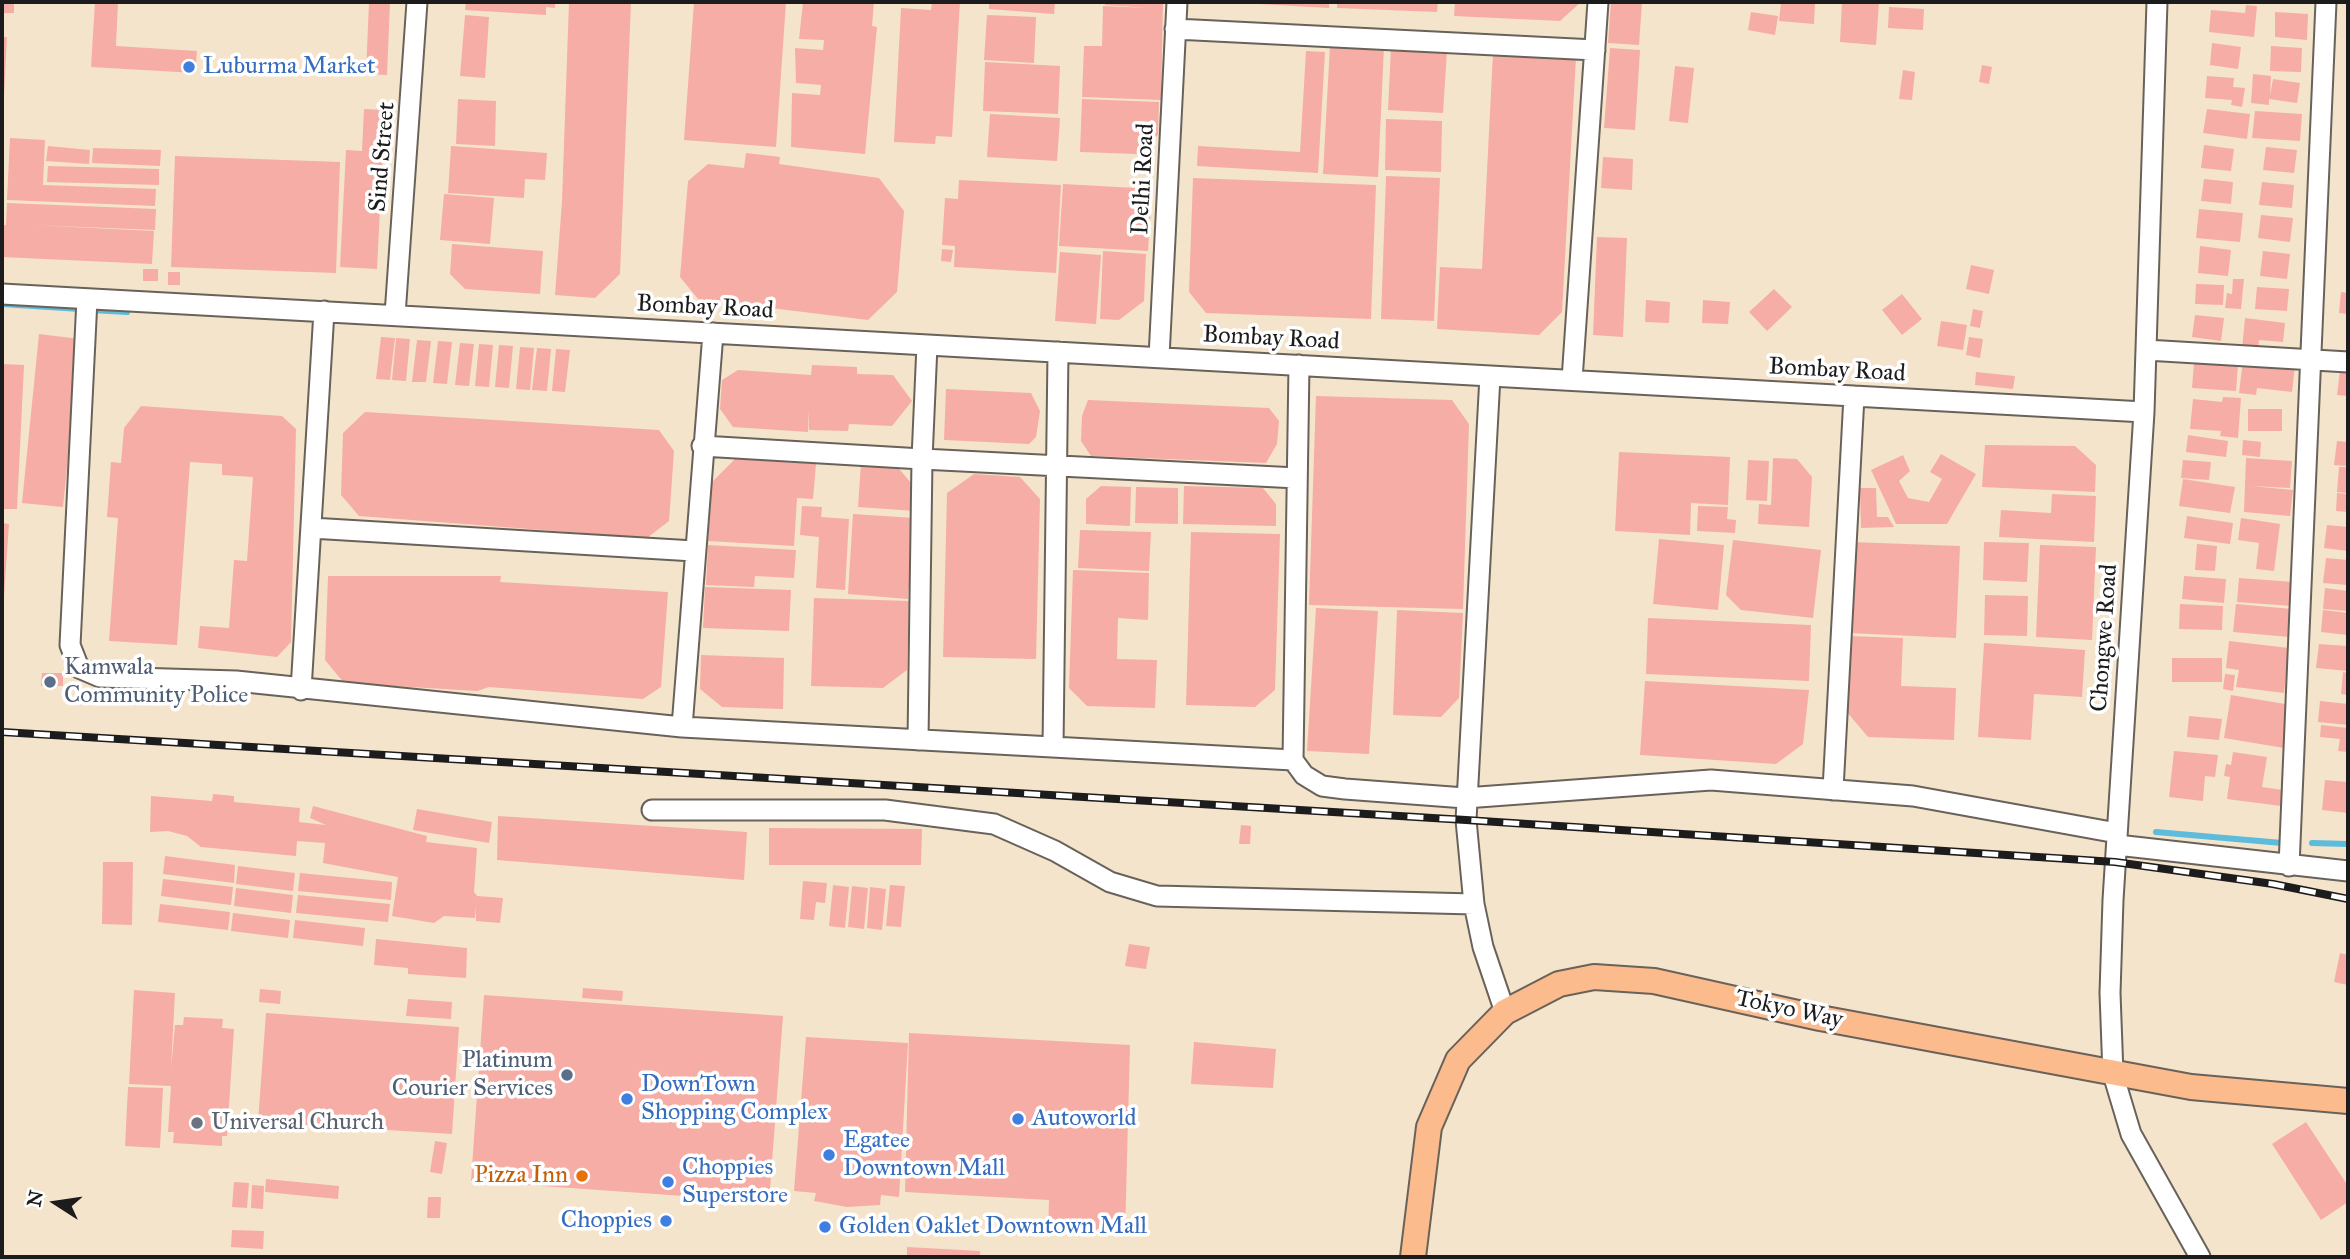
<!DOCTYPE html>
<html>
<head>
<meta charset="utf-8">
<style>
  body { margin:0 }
  #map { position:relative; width:2350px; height:1259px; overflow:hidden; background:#f5e4cc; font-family:"IM FELL Great Primer",serif }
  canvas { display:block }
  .frame { position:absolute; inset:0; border:4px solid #1c1c1c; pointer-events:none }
  .north { position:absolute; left:21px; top:1168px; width:70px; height:70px; -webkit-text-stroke:5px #fff; paint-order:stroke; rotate:282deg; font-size:19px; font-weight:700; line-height:28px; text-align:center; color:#1c1c1c }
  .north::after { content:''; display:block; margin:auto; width:24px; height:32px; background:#1c1c1c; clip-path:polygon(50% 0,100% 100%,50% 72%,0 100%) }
</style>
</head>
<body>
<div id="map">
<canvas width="2350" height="1259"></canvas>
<div class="frame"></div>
<div class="north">N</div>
</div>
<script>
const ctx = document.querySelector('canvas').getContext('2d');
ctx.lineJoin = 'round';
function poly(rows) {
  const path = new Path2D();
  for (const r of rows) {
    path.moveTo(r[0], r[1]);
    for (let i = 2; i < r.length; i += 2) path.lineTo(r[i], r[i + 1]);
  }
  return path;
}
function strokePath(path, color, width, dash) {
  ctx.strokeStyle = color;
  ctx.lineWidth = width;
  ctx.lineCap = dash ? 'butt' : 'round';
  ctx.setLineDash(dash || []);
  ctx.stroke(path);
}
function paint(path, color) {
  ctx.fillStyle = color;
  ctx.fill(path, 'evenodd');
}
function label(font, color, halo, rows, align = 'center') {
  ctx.font = font + ' "IM FELL Great Primer",serif';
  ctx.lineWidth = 7;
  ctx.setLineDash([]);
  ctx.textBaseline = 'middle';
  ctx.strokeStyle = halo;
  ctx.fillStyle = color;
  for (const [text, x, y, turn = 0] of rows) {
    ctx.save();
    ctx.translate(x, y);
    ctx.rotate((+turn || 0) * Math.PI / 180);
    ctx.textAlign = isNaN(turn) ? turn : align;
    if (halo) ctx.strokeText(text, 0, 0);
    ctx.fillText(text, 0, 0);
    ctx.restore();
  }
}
strokePath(poly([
  [2,304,80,309],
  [92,310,127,312],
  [2156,832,2282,843],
  [2312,843,2348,844]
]), '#5dbbdb', 6);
paint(poly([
  [2,2,14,2,14,13,2,13],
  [95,2,118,2,116,46,197,51,195,73,91,67],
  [369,2,390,2,387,75,366,74],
  [466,2,555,2,555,8,546,7,546,15,465,10],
  [569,2,631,2,620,274,595,298,555,295,562,201],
  [694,2,786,2,776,147,684,140],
  [803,2,874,2,872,26,877,27,865,154,791,147,792,93,820,95,821,85,796,83,795,48,823,50,824,40,799,39],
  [932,2,960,2,952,137,936,136,935,144,894,142,901,8,931,10],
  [989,2,1055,2,1054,14,989,9],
  [1105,2,1163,2,1161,100,1082,97,1084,46,1102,46,1103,6,1150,8,1105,5],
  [1224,2,1329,2,1329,8],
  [1337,2,1438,2,1437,12,1337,8],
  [1455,2,1581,2,1560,21,1454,16],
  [1611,2,1642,2,1639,45,1608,43],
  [1781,2,1815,4,1814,24,1779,21],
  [1842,2,1879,2,1876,45,1840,42],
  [2246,5,2257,6,2254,37,2209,32,2211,10,2245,13],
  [1889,7,1924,9,1923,30,1888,28],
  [1751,12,1778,16,1775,35,1748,30],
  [2275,12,2308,14,2307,40,2275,37],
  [465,15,489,17,485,78,460,76],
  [987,15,1036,17,1034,63,984,60],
  [2,37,7,37,4,96,2,96],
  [2212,43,2241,47,2238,69,2210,65],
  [1330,45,1384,47,1378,177,1323,174],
  [2271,46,2302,48,2301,72,2270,71],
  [1391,48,1447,50,1443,113,1388,110],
  [1610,48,1640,50,1635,130,1604,128],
  [1306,51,1325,52,1318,173,1197,166,1198,146,1300,152],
  [1493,53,1576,57,1562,312,1539,335,1437,329,1440,267,1482,269],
  [985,62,1060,66,1058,114,983,111],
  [1982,65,1992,67,1989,84,1979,82],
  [1675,66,1694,68,1688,123,1669,121],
  [1903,70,1915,72,1912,100,1899,99],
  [2253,74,2271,76,2270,96,2273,79,2300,83,2297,103,2269,99,2269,105,2251,103],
  [2207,76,2234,78,2233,87,2245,88,2242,107,2231,105,2232,100,2205,98],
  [458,99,496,101,495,146,456,144],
  [1082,99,1159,102,1158,135,1137,154,1080,152],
  [364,109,385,110,377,269,340,267,346,150,362,151],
  [2207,109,2250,114,2247,139,2203,133],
  [2255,111,2302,114,2300,141,2252,138],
  [990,114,1060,118,1057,161,987,157],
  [1386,119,1442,121,1441,172,1385,170],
  [10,138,45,140,43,185,156,189,155,206,7,200],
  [2204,145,2234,149,2231,171,2201,168],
  [48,146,90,150,89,164,46,161],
  [451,146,547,153,545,180,525,179,524,198,448,193],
  [2266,147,2297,150,2294,173,2263,170],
  [93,148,161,150,160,166,92,163],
  [746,153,780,157,779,164,879,178,904,211,897,292,868,320,698,299,680,277,688,181,708,164,744,168],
  [175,156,340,162,336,273,171,267],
  [1603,157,1633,159,1632,190,1601,188],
  [48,166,159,169,159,185,47,182],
  [1386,176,1440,178,1434,321,1381,319],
  [1193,178,1376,185,1371,319,1206,313,1189,292],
  [2204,179,2233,182,2231,204,2201,201],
  [959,180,1061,185,1056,273,954,267,955,246,942,245,945,198,958,199],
  [2262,182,2294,185,2292,208,2259,205],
  [1063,184,1136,188,1151,206,1148,251,1059,246],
  [444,194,494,198,490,244,440,240],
  [7,203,156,209,155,230,32,225,154,231,152,264,2,257,2,225,6,225],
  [2199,209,2243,213,2240,242,2196,238],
  [2261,215,2293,218,2290,242,2258,238],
  [1597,237,1627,238,1623,337,1593,335],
  [452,244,543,251,540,294,465,289,450,274],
  [2200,246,2231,250,2228,276,2198,273],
  [942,249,953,250,951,262,941,261],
  [1103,251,1146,254,1144,301,1119,320,1100,319],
  [2263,251,2290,254,2287,279,2260,276],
  [1060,252,1101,255,1096,324,1055,321],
  [1971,265,1994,270,1989,294,1966,289],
  [143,269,158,269,158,281,143,281],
  [168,272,180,272,180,285,168,285],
  [2233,279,2244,279,2241,309,2225,308,2227,293,2232,294],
  [2196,284,2224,285,2223,305,2195,304],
  [2257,287,2289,289,2287,311,2255,309],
  [1774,289,1792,307,1767,331,1749,312],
  [2341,292,2348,293,2348,314,2339,313],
  [1902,294,1922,319,1902,335,1882,310],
  [1646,300,1670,302,1669,323,1645,322],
  [1703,300,1730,302,1728,324,1702,323],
  [1973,309,1983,311,1980,328,1970,326],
  [2195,315,2224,318,2221,341,2192,337],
  [2245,318,2285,323,2283,342,2259,340,2258,351,2242,349],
  [1941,321,1967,325,1963,350,1937,346],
  [39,334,80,339,63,507,22,503],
  [381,337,395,338,390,380,376,379],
  [1969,337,1983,339,1980,358,1966,355],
  [396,338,410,339,406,381,392,380],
  [417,340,431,341,426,382,412,382],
  [438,341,452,342,447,384,433,383],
  [460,343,474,344,469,386,455,385],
  [479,344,493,345,489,387,475,386],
  [499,345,513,346,509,388,495,387],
  [520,347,534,348,530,390,516,389],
  [537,348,551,349,547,391,532,390],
  [556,349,570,350,565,392,552,391],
  [2243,360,2295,366,2292,392,2257,388,2256,395,2239,393],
  [2194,362,2238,365,2236,391,2192,388],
  [2,364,24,365,17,509,2,509],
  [812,365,857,367,857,374,893,375,912,401,892,426,849,424,848,431,809,430,809,409,808,432,733,427,720,409,722,380,738,370,811,375],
  [2340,371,2348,372,2348,396,2337,395],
  [1976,372,2015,376,2013,389,1975,385],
  [946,389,1031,393,1040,411,1036,437,1029,444,944,440],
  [1316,396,1452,400,1469,424,1463,609,1309,605],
  [2223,397,2241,398,2238,438,2220,436,2221,431,2190,429,2193,399,2222,402],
  [1088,400,1269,408,1279,421,1277,444,1266,463,1091,456,1081,441,1082,416],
  [141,406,282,416,296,429,291,642,277,657,198,648,200,626,229,628,234,560,247,561,253,477,222,475,222,464,190,462,177,645,109,641,118,518,107,517,111,462,121,463,124,428],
  [2248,409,2282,409,2282,431,2248,431],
  [365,412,659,430,674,451,669,521,647,538,359,516,341,495,343,433],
  [2188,435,2228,441,2226,457,2186,452],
  [2243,440,2261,442,2260,457,2242,455],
  [2337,441,2348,442,2348,466,2334,465],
  [1985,445,2075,446,2096,465,2095,492,1982,487],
  [1619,452,1730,457,1728,505,1691,503,1690,535,1615,531],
  [1941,454,1976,474,1947,524,1896,524,1871,470,1903,455,1910,471,1899,481,1908,498,1929,502,1942,479,1930,472],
  [1773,458,1797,459,1812,477,1809,527,1758,524,1759,504,1771,505],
  [2246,458,2292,461,2290,488,2251,486,2293,490,2290,516,2244,512],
  [735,459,816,464,813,499,797,498,794,546,708,541,712,482],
  [1748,460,1769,461,1767,501,1746,500],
  [2183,460,2211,462,2209,480,2181,478],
  [861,463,896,465,916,489,915,511,858,507],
  [2339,467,2348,467,2348,493,2337,492],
  [974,474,1020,477,1040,499,1036,659,943,657,947,493],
  [2183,479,2235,487,2230,513,2179,506],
  [1101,486,1131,487,1130,526,1086,524,1086,499],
  [1184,486,1263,488,1276,504,1276,526,1183,524],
  [1136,487,1178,488,1178,524,1135,523],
  [1860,488,1876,488,1877,517,1888,517,1894,527,1861,528],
  [2337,493,2348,494,2348,512,2336,511],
  [2052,494,2096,496,2094,542,1999,537,2001,510,2051,513],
  [802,506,822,507,821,517,849,519,845,590,816,588,819,537,800,535],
  [1698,506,1728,507,1727,519,1736,520,1735,533,1697,531],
  [853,514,914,518,908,599,848,594],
  [2187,516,2233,523,2230,544,2184,538],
  [2241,518,2280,524,2274,571,2256,569,2259,543,2238,540],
  [2,523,9,524,4,596,2,596],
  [2327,525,2348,527,2348,551,2324,548],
  [1080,530,1151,532,1149,571,1078,568],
  [1191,532,1280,534,1275,690,1255,707,1186,705],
  [1659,539,1724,545,1718,610,1653,604],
  [1733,540,1821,550,1813,618,1741,610,1726,595],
  [1852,542,1960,546,1956,638,1848,633],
  [1984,542,2029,543,2027,582,1983,580],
  [2197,544,2217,546,2215,571,2195,570],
  [708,545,796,550,794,578,755,576,754,587,706,585],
  [2040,545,2096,547,2092,640,2036,637],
  [2326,558,2348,560,2348,585,2323,583],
  [1073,570,1149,573,1148,620,1118,618,1117,659,1157,660,1155,708,1087,706,1069,688],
  [328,576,501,576,500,582,668,592,661,687,643,699,489,687,477,691,344,683,325,660],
  [2184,576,2226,579,2224,603,2182,599],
  [2239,578,2294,582,2292,606,2237,602],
  [705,587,791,590,789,631,703,628],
  [2325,588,2348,591,2348,611,2323,609],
  [1985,595,2028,596,2027,636,1984,635],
  [814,598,909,601,907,670,883,688,811,686],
  [2180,604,2223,606,2222,630,2179,629],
  [2236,604,2292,609,2289,637,2233,632],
  [1316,608,1378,611,1369,754,1307,751],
  [1397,610,1463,613,1459,698,1441,717,1393,715],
  [2323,610,2348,613,2348,635,2321,632],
  [1648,618,1811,625,1809,681,1646,674],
  [1849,636,1903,638,1901,686,1956,688,1954,740,1868,737,1846,711],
  [2229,641,2289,648,2284,693,2236,687,2239,670,2226,668],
  [1984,643,2085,650,2082,697,2034,694,2031,740,1978,737],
  [2319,644,2348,646,2348,671,2316,668],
  [701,655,784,658,783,709,722,707,700,689],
  [2172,658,2222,658,2222,682,2172,682],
  [2343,672,2348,673,2348,695,2341,694],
  [42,673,63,673,63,686,41,686],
  [2225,674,2235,675,2233,691,2223,689],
  [1645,681,1809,690,1803,744,1776,764,1640,755],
  [2231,695,2291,705,2284,748,2224,738],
  [2320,701,2348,704,2348,725,2318,722],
  [2189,716,2222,719,2219,740,2187,737],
  [2321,725,2348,728,2348,752,2338,751,2340,739,2320,737],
  [2174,751,2218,755,2215,777,2205,776,2203,801,2169,797],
  [2233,752,2267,757,2262,787,2283,790,2281,806,2227,799,2230,777,2224,776,2226,764,2231,765],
  [2325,780,2348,782,2348,813,2322,810],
  [213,794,234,796,234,802,300,808,299,822,326,825,310,818,313,806,427,836,426,842,477,848,474,892,477,896,503,898,500,923,476,921,476,906,475,918,444,916,434,923,392,916,398,877,323,863,325,843,297,841,296,856,201,847,187,836,168,831,150,832,151,796,212,801],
  [417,809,492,822,489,843,413,830],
  [498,816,747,832,744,880,497,860],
  [1241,825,1251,826,1250,844,1239,844],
  [769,828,922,829,921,865,769,865],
  [165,856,235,865,234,883,163,874],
  [103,862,133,862,132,925,102,924],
  [238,866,295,873,293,891,236,884],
  [300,873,392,882,391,900,298,891],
  [163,879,233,887,231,905,161,896],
  [803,881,827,883,825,903,816,902,814,920,800,919],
  [833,885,849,887,845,928,829,926],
  [890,885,905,886,901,927,886,926],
  [852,886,868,888,864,929,848,927],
  [870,887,886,889,882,930,867,928],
  [236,888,293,895,291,913,234,906],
  [298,895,390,904,388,922,296,913],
  [160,904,230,912,228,930,158,922],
  [233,913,290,920,288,938,231,931],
  [295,920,365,928,363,946,293,938],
  [376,939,467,948,466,978,408,974,408,968,374,965],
  [1129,944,1150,947,1146,969,1125,966],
  [2340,953,2348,955,2348,985,2334,982],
  [583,988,623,991,622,1001,582,998],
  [260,989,281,991,280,1004,259,1002],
  [134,990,175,993,171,1069,175,1025,183,1025,184,1017,223,1019,222,1028,234,1029,227,1136,222,1136,222,1146,173,1143,174,1132,168,1132,171,1086,129,1084],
  [484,995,783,1016,769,1202,471,1181],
  [408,999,452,1002,451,1019,406,1016],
  [266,1013,459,1027,452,1134,258,1122],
  [909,1033,1130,1045,1125,1235,1048,1231,1049,1200,905,1192],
  [806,1037,908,1043,899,1197,881,1195,880,1205,847,1207,814,1201,816,1193,794,1191],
  [1194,1042,1276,1049,1273,1088,1191,1084],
  [128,1087,163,1088,160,1148,125,1146],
  [2306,1122,2348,1186,2348,1202,2321,1220,2272,1144],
  [435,1141,447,1143,442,1174,430,1172],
  [266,1179,339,1186,338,1199,265,1192],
  [234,1182,249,1183,247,1208,232,1207],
  [252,1185,264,1186,263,1209,251,1208],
  [428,1197,441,1197,440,1218,427,1218],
  [232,1230,264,1231,263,1249,231,1247],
  [907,1247,980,1251,980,1257,907,1257]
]), '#f6ada6');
const minor = poly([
  [2157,2,2144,412,2113,900,2110,993,2113,1074,2131,1134,2200,1257],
  [1175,29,1595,50],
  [2,294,2144,412],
  [87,299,70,645,79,668,100,677,236,681,682,727,1293,760,1299,365],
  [395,315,417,2],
  [2146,350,2348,362],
  [1159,357,1177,2],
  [1490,376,1466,820,1474,904,1483,947,1505,1012],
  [1572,380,1598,2],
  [702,446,922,459,927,345],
  [311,528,694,551],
  [301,690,324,311],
  [682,727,713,333],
  [918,740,922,459,1297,478],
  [1053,747,1058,352],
  [1293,760,1304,775,1322,786,1345,789,1465,798,1711,780,1913,796,2117,833],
  [1833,790,1854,396],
  [652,810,885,810,994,824,1055,851,1110,882,1157,896,1474,904],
  [2117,845,2348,871],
  [2289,866,2326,2]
]);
const major = poly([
  [1413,1257,1429,1127,1458,1060,1505,1012,1559,984,1594,977,1654,981,1820,1018,2191,1087,2348,1101]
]);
strokePath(minor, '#68625a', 23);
strokePath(major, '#68625a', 28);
strokePath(minor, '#fff', 19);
strokePath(major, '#fbbb8c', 24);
const rail = poly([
  [2,732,1466,820,2115,862,2273,884,2348,899]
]);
strokePath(rail, '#1c1c1c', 8);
strokePath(rail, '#fff', 5, [16]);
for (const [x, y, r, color] of [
  [189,67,7,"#3f7fe0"],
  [50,682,7,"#5c6f8a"],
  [567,1075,7,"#5c6f8a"],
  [627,1099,7,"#3f7fe0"],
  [1018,1119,7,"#3f7fe0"],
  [197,1123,7,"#6b7280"],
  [829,1155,7,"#3f7fe0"],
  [582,1176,7,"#e8710a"],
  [668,1182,7,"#3f7fe0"],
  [666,1221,7,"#3f7fe0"],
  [825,1227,7,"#3f7fe0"]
]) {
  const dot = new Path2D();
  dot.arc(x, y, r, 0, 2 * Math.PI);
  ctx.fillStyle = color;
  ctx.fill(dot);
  strokePath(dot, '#fff', 2.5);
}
label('24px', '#366cbe', '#fff', [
  ["Luburma Market",203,67],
  ["DownTown",641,1085],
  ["Shopping Complex",641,1113],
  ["Autoworld",1032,1119],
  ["Egatee",843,1141],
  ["Downtown Mall",843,1169],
  ["Choppies",682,1168],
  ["Superstore",682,1196],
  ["Choppies",652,1221,"right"],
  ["Golden Oaklet Downtown Mall",839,1227]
], 'left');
label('24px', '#1c1c1c', '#fff', [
  ["Sind Street",383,157,-85],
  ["Delhi Road",1144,179,-87],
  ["Bombay Road",705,308,3],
  ["Bombay Road",1271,339,3],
  ["Bombay Road",1837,371,3],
  ["Chongwe Road",2105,638,-86],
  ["Tokyo Way",1789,1010,12]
]);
label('24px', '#4e5e75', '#fff', [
  ["Kamwala",64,668],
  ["Community Police",64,696],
  ["Platinum",553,1061,"right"],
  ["Courier Services",553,1089,"right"]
], 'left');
label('24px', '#5b616d', '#fff', [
  ["Universal Church",211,1123]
], 'left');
label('24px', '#c56008', '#fff', [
  ["Pizza Inn",568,1176]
], 'right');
</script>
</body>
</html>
